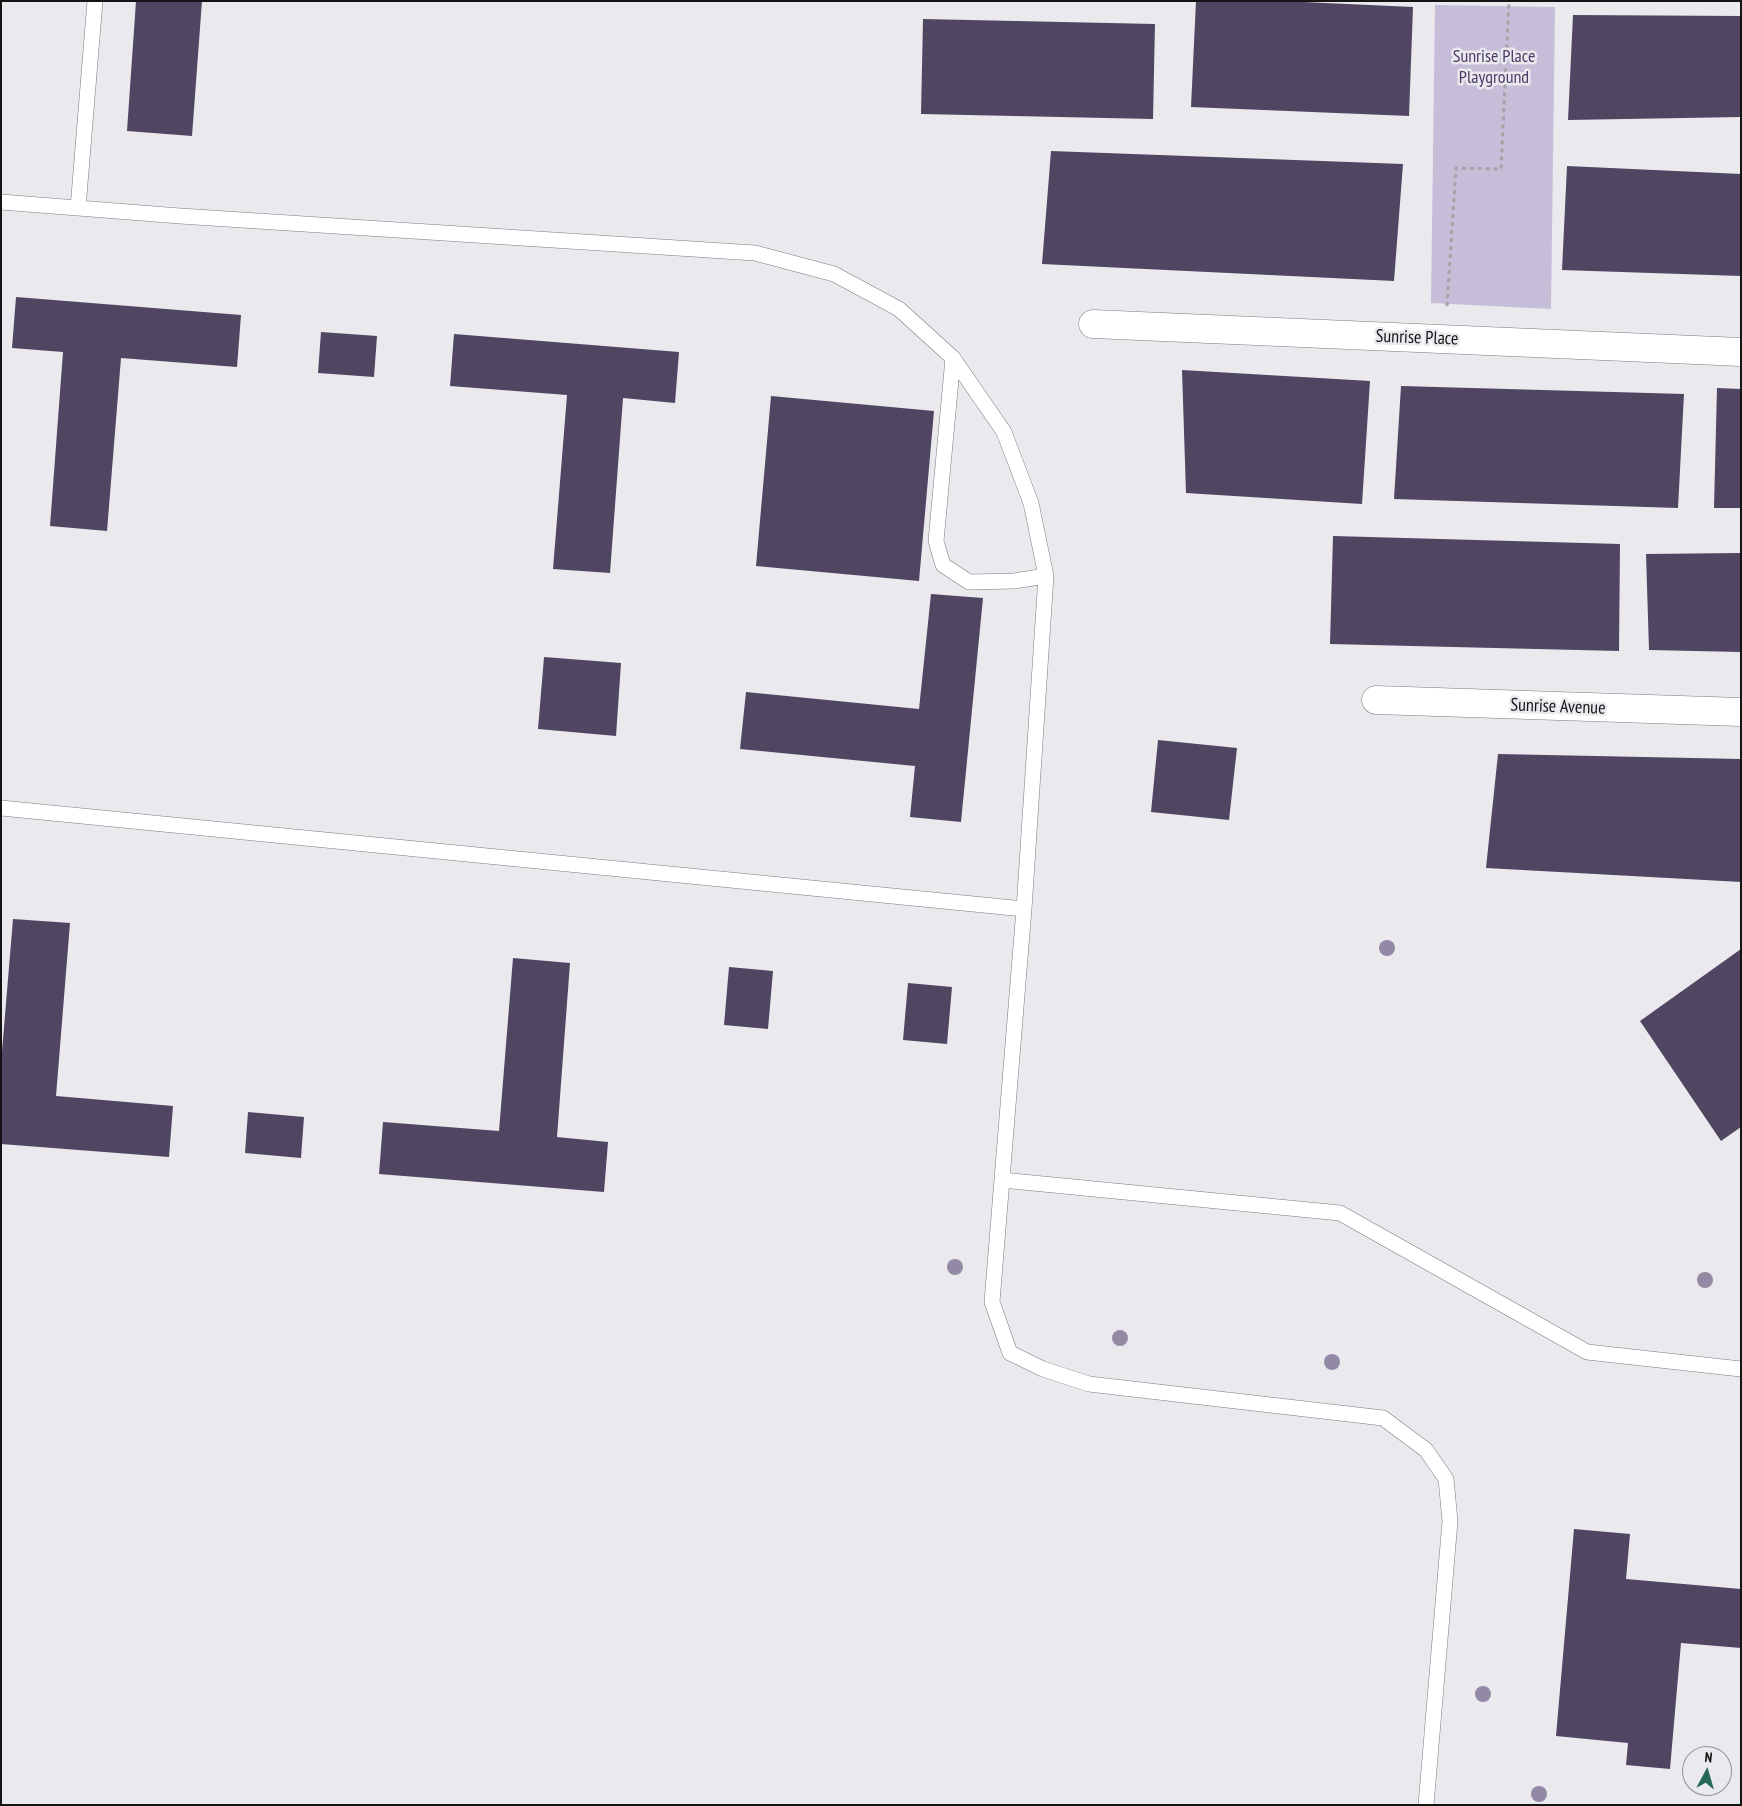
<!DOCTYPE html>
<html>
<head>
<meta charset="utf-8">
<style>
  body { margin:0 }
  #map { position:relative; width:1742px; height:1806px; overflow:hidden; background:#eae9ed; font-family:"PT Sans Narrow",sans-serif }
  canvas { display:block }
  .frame { position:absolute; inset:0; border:2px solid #141415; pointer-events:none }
  .north { position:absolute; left:1682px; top:1746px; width:50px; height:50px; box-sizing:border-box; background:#eae9ed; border:1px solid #949497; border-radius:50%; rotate:6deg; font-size:14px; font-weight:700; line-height:20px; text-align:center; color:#141415 }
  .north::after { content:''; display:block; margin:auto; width:18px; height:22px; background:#256859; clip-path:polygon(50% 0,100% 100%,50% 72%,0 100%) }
</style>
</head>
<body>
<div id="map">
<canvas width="1742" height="1806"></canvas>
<div class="frame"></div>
<div class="north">N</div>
</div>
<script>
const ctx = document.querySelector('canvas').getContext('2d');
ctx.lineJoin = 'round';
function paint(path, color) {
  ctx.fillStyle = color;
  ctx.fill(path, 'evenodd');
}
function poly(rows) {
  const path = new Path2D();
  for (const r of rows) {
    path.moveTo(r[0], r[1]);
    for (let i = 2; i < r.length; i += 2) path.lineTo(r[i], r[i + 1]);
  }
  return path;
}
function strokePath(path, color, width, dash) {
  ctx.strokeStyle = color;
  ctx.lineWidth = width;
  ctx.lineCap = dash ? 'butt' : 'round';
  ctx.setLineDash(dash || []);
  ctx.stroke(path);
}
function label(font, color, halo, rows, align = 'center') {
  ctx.font = font + ' "PT Sans Narrow",sans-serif';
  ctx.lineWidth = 5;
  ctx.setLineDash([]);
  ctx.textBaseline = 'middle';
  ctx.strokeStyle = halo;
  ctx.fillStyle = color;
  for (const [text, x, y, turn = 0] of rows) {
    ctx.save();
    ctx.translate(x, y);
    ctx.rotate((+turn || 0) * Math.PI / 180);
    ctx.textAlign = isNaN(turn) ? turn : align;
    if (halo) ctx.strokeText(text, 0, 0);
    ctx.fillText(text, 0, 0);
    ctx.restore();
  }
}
paint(poly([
  [1435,5,1555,7,1551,309,1431,303]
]), '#c6bed8');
paint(poly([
  [136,1,202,1,192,136,127,131],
  [1196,1,1282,1,1413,7,1409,116,1191,107],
  [1573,15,1741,16,1741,117,1568,120],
  [923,19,1155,24,1153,119,921,114],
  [1051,151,1403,164,1394,281,1042,264],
  [1567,166,1741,174,1741,276,1562,270],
  [16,297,241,315,237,367,121,358,107,531,50,526,63,352,12,348],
  [321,332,377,336,374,377,318,373],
  [454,334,679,352,675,403,623,398,610,573,553,569,567,395,450,386],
  [1182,370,1370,381,1362,504,1186,493],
  [1401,386,1684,394,1678,508,1394,499],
  [1717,388,1741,389,1741,508,1714,508],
  [771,396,934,411,919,581,756,566],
  [1333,536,1620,544,1619,651,1330,644],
  [1741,553,1741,652,1649,650,1646,554],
  [931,594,983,598,961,822,910,817,915,766,740,749,746,692,919,709],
  [544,657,621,663,616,736,538,729],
  [1158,740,1237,748,1229,820,1151,812],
  [1498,754,1741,759,1741,882,1486,868],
  [13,919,70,923,56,1096,173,1106,169,1157,1,1144,1,1063],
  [1741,949,1741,1127,1721,1141,1640,1021],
  [513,958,570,963,557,1137,608,1142,604,1192,379,1174,383,1122,499,1131],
  [729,967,773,971,768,1029,724,1025],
  [908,983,952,987,947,1044,903,1040],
  [248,1112,304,1117,301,1158,245,1153],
  [1574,1529,1630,1534,1626,1579,1741,1589,1741,1648,1681,1643,1670,1769,1626,1765,1628,1743,1556,1736]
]), '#504662');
const lane = poly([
  [1,202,180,216,755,253,834,274,899,309,953,358,1004,432,1031,503,1046,576,1024,909,992,1302,1010,1353,1043,1369,1089,1384,1383,1418,1426,1450,1446,1479,1450,1521,1426,1805],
  [78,208,95,1],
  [953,358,936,541,943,565,969,582,1014,581,1046,576],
  [1,808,1024,909],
  [1002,1180,1340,1213,1587,1352,1741,1369]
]);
const street = poly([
  [1093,324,1741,352],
  [1376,700,1741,712]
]);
strokePath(lane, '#7c7b7f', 16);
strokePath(street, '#7c7b7f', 29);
strokePath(poly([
  [1447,306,1456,168,1501,169,1509,1]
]), '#a4a4a7', 3, [4, 4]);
strokePath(lane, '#fff', 15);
strokePath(street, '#fff', 28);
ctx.fillStyle = '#9389a4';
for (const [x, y] of [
  [1387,948],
  [955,1267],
  [1705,1280],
  [1120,1338],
  [1332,1362],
  [1483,1694],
  [1539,1794]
]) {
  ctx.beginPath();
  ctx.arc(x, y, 8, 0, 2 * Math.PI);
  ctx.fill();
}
label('18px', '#4c3a69', '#eae9ed', [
  ["Sunrise Place",1494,57],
  ["Playground",1494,78]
]);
label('18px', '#141415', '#eae9ed', [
  ["Sunrise Place",1417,338,2],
  ["Sunrise Avenue",1558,707,2]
]);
</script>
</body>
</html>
